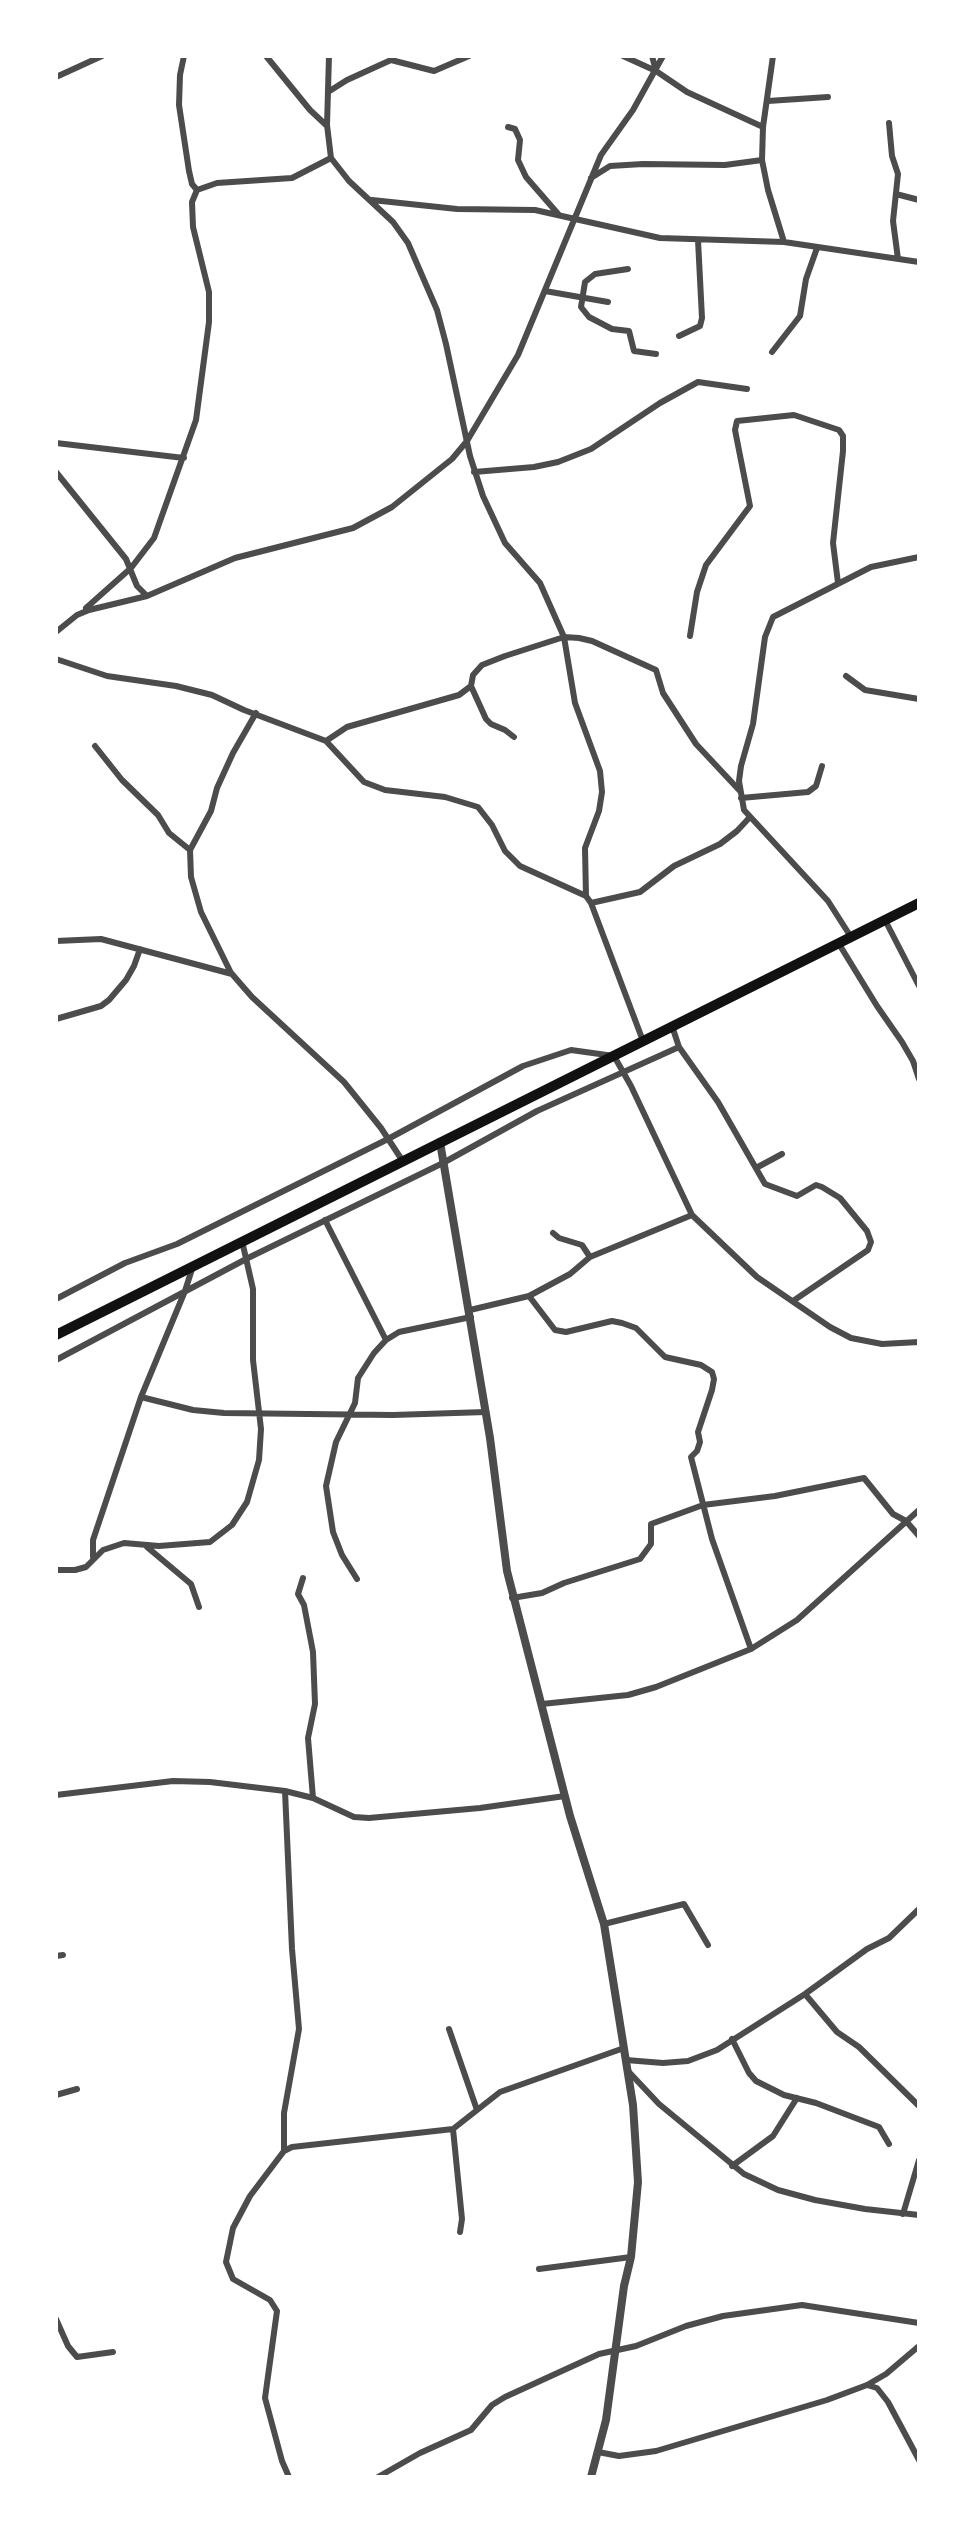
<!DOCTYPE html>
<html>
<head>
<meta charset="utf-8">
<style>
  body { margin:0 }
  #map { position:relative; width:975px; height:2533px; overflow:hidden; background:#fff; font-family:Signika,sans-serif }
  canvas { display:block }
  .frame { position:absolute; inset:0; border:58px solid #fff; pointer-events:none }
</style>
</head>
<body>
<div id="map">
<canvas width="975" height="2533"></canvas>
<div class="frame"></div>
</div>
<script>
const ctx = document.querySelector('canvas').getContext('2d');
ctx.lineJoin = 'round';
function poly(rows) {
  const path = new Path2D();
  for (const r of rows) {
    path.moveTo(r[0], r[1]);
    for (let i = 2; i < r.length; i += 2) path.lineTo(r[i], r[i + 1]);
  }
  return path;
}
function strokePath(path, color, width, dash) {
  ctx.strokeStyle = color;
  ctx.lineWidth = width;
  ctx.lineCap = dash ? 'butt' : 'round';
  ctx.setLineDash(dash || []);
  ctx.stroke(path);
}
strokePath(poly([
  [184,56,180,75,179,105,189,171,192,184,197,190],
  [266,56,310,110,326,125],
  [329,56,327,125,331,158,349,181,393,222,408,243,437,310,446,344,470,456,483,496,505,543,540,583,564,637,575,703,600,771,602,792,599,811,585,848,586,896],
  [623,56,656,71,687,92,763,127],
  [652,56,656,71],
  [773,56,763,127,762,160,768,190,784,242],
  [56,77,102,56],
  [328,92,347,80,391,60,434,71,469,56],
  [768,101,828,97],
  [889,123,892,156,898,174,893,221,898,259],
  [508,127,515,129,520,140,518,160,526,177,559,215],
  [591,178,610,166,643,164,725,165,762,160],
  [896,194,919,200],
  [372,200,457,209,535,210,660,238,784,242,919,262],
  [628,269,595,274,585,282,581,307,589,317,612,329,629,331,634,351,656,354],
  [545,291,608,302],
  [679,336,700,326,702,318,698,240],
  [772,352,800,316,806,279,817,248],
  [56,443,184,458],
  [56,472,126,559,137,586,147,596],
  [474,472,534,467,558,462,591,449,660,403,698,382,747,389],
  [86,608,131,568,154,538,196,420,209,322,209,292,193,227,192,202,197,190,217,183,292,178,331,158],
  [56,632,77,615,89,610,147,596,235,558,353,528,392,507,452,459,467,441,518,355,601,155,633,110,663,56],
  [690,636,697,592,706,565,750,506,735,430,737,421,794,415,839,430,843,436,843,451,833,543,838,583],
  [56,659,107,676,176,686,212,695,244,710,326,741,364,782,385,790,445,797,478,807,492,825,505,851,520,866,586,896,591,903,643,1041],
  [846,676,865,690,919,699],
  [514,737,505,730,491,724,486,719,471,686,473,675,482,665,505,656,564,637,579,638,592,641,656,670,663,693,696,744,740,791],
  [326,741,347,727,459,695,471,686],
  [95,746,122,780,158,815,169,833,190,850],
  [741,798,808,792,816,786,822,766],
  [591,903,640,892,674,866,720,844,737,831,750,817],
  [885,920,919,986],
  [851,937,828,901,744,810,739,781,741,766,753,724,765,637,773,617,871,567,919,557],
  [56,941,101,939,232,974,252,997,344,1082,381,1128,402,1160],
  [839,944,877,1006,902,1042,913,1061,919,1079],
  [231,973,201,912,191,877,190,850,211,811,217,788,233,753,256,713],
  [56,1019,101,1006,109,1000,126,980,134,966,140,949],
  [672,1026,679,1047,718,1102,765,1184,797,1196,816,1185,822,1187,840,1198,867,1231,871,1242,868,1250,793,1301],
  [756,1168,782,1154],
  [325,1220,386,1340],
  [553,1233,559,1238,582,1245,590,1257],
  [529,1296,555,1330,566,1332,612,1321,622,1323,636,1328,665,1357,701,1365,712,1372,714,1379,712,1390,698,1432,700,1442,697,1451,691,1457,712,1539,751,1649],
  [56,1299,125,1263,177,1244,388,1139,523,1066,571,1050,614,1056,631,1086,692,1215,757,1277,830,1327,851,1338,882,1344,919,1342],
  [470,1310,529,1296,570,1274,590,1257,692,1215],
  [56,1360,248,1258,443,1163,537,1111,679,1047],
  [141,1397,193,1410,224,1413,393,1415,486,1412],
  [147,1547,191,1584,199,1607],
  [93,1557,93,1540,141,1397,185,1291,193,1266],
  [56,1570,75,1570,86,1567,103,1550,124,1543,159,1546,210,1542,232,1525,247,1502,259,1460,261,1429,253,1360,253,1289,242,1241],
  [303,1578,298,1594,304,1605,313,1652,315,1704,308,1738,313,1798],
  [357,1579,342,1555,333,1532,326,1486,336,1442,355,1403,358,1378,374,1353,386,1340,399,1332,471,1317],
  [512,1598,542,1593,564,1583,640,1559,651,1544,651,1524,703,1505,775,1496,864,1478,893,1514,906,1521,919,1536],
  [542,1704,628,1695,656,1687,751,1649,797,1620,919,1510],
  [56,1795,173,1781,210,1782,285,1791,313,1798,354,1817,369,1818,480,1808,565,1796],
  [604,1924,684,1904,708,1945],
  [56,1956,63,1955],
  [805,1994,837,2032,859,2047,919,2106],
  [449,2029,477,2110],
  [732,2039,749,2073,756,2081,784,2095,816,2103,879,2127,889,2144],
  [626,2060,663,2063,688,2061,717,2050,805,1994,867,1949,889,1938,919,1909],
  [628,2071,659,2104,744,2174,778,2190,815,2200,865,2209,919,2215],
  [56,2095,77,2089],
  [453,2129,462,2219,460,2232],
  [284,2151,284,2113,299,2029,292,1949,285,1791],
  [732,2166,773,2136,797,2098],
  [903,2214,919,2160],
  [539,2269,631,2257],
  [56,2319,68,2346,77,2357,113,2352],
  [867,2385,877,2388,888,2402,919,2460],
  [598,2452,619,2456,656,2451,827,2400,867,2385,886,2374,919,2346],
  [289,2477,282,2461,265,2398,277,2311,270,2300,233,2279,226,2262,233,2228,250,2196,284,2151,292,2147,453,2129,500,2092,624,2048],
  [378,2477,420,2453,471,2430,492,2405,505,2397,599,2354,636,2346,686,2326,723,2316,802,2305,919,2323]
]), '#4c4c4c', 6);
strokePath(poly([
  [440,1142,490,1438,507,1571,570,1816,604,1924,633,2105,638,2182,631,2257,624,2286,606,2420,591,2477]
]), '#4c4c4c', 8);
strokePath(poly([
  [56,1335,919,903]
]), '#111', 10);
</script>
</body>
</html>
